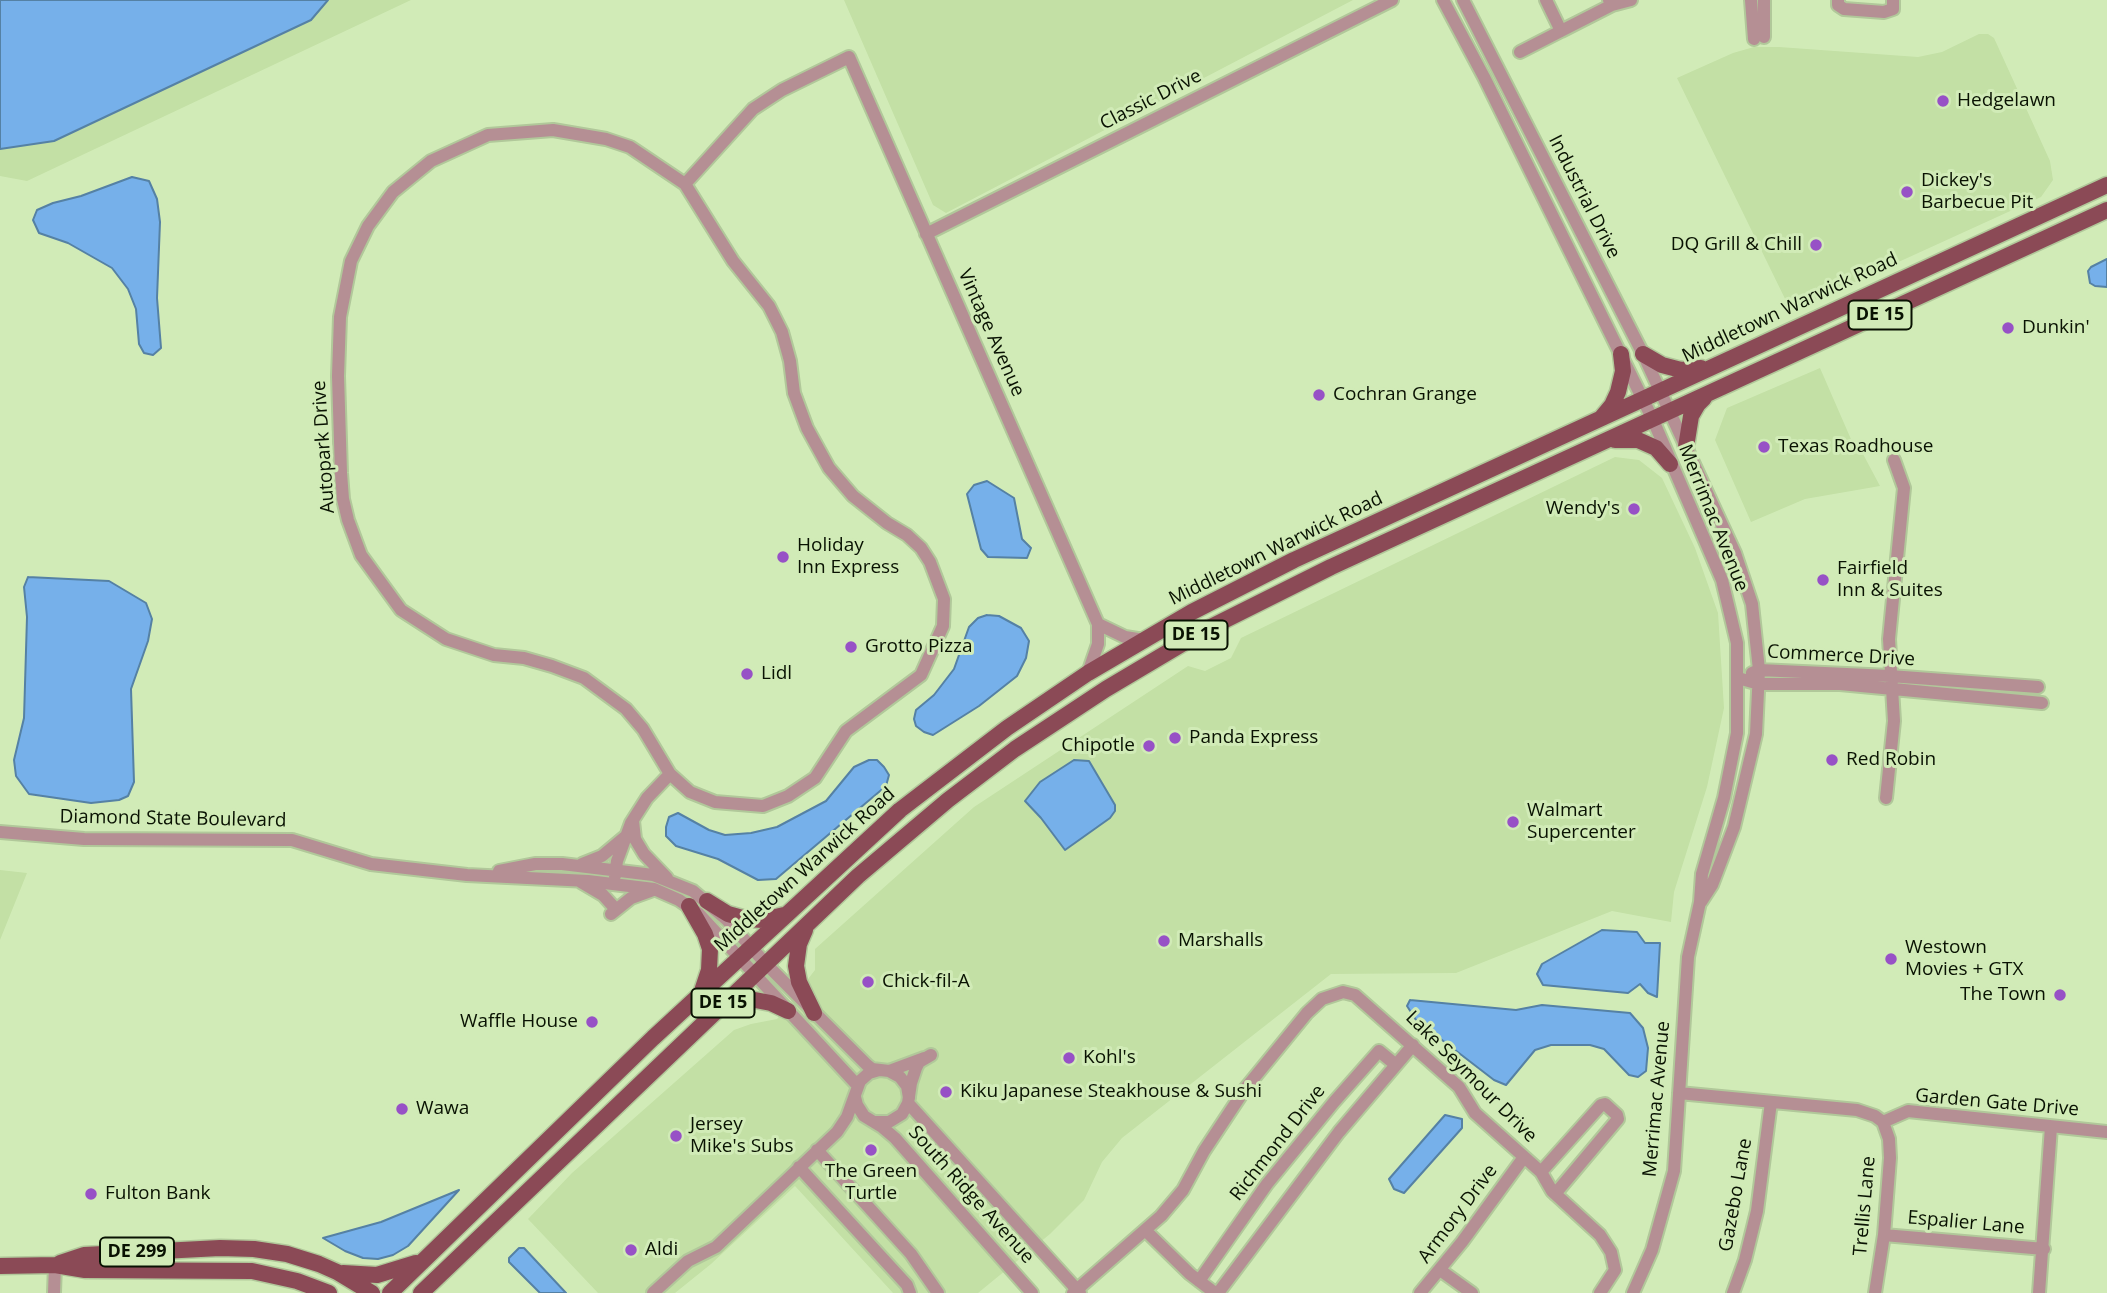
<!DOCTYPE html>
<html>
<head>
<meta charset="utf-8">
<style>
  body { margin:0 }
  canvas { display:block; background:#d1ebb7 }
</style>
</head>
<body>
<canvas width="2107" height="1293"></canvas>
<script>
const ctx = document.querySelector('canvas').getContext('2d');
ctx.lineJoin = 'round';
function paint(path, color) {
  ctx.fillStyle = color;
  ctx.fill(path, 'evenodd');
}
function poly(rows) {
  const path = new Path2D();
  for (const r of rows) {
    path.moveTo(r[0], r[1]);
    for (let i = 2; i < r.length; i += 2) path.lineTo(r[i], r[i + 1]);
  }
  return path;
}
function strokePath(path, color, width, dash) {
  ctx.strokeStyle = color;
  ctx.lineWidth = width;
  ctx.lineCap = dash ? 'butt' : 'round';
  ctx.setLineDash(dash || []);
  ctx.stroke(path);
}
function label(font, color, halo, rows, align = 'center') {
  ctx.font = font + ' "Open Sans",sans-serif';
  ctx.lineWidth = 6;
  ctx.setLineDash([]);
  ctx.textBaseline = 'middle';
  ctx.strokeStyle = halo;
  ctx.fillStyle = color;
  for (const [text, x, y, turn = 0] of rows) {
    ctx.save();
    ctx.translate(x, y);
    ctx.rotate((+turn || 0) * Math.PI / 180);
    ctx.textAlign = isNaN(turn) ? turn : align;
    if (halo) ctx.strokeText(text, 0, 0);
    ctx.fillText(text, 0, 0);
    ctx.restore();
  }
}
paint(poly([
  [0,0,411,0,27,181,0,176],
  [844,0,1353,0,946,213,933,205],
  [1979,34,1988,34,1994,38,2050,161,2053,180,2041,197,1791,311,1677,78,1733,53,1754,47,1779,47,1918,57,1942,52],
  [1820,368,1857,453,1863,454,1880,486,1805,499,1751,522,1715,440,1727,408],
  [1615,457,1639,460,1662,478,1695,548,1718,613,1724,708,1707,787,1674,892,1671,922,1612,911,1456,973,1331,974,1122,1138,1102,1162,1084,1200,1050,1234,978,1293,893,1293,795,1186,711,1264,675,1293,598,1293,528,1219,572,1173,734,1030,751,1024,777,1019,815,970,815,949,974,807,1188,666,1205,671,1231,658,1241,638],
  [0,870,27,873,0,940]
]), '#c3e0a5');
const water = poly([
  [0,0,328,0,311,20,54,141,0,149,0,0],
  [132,177,149,181,157,199,160,222,157,298,161,348,153,355,144,353,139,344,136,309,128,289,112,268,68,243,39,233,33,220,37,210,53,203,81,196,132,177],
  [2107,259,2107,287,2095,286,2090,283,2088,271,2091,267,2107,259],
  [987,481,1014,498,1022,539,1031,548,1027,558,988,557,981,549,967,494,974,485,987,481],
  [28,577,109,581,146,603,152,619,148,641,131,689,134,782,128,796,119,800,91,803,29,794,16,776,14,760,24,718,27,617,24,587,28,577],
  [987,615,999,616,1021,628,1029,641,1026,658,1017,676,979,706,933,735,924,732,916,726,914,719,916,710,934,695,954,669,969,627,978,618,987,615],
  [869,760,877,760,884,767,889,775,886,786,776,879,758,880,718,859,676,846,666,836,666,827,669,817,678,813,709,830,725,835,751,833,777,827,826,801,854,767,869,760],
  [1074,760,1089,761,1115,805,1115,811,1110,818,1065,850,1041,818,1025,801,1040,782,1074,760],
  [1602,930,1637,932,1645,943,1660,943,1657,997,1648,993,1640,984,1628,993,1543,985,1537,974,1542,964,1602,930],
  [1410,1000,1516,1010,1542,1005,1630,1013,1643,1028,1648,1048,1646,1071,1638,1077,1629,1075,1604,1049,1590,1045,1551,1045,1535,1050,1506,1085,1494,1080,1416,1020,1407,1006,1410,1000],
  [1445,1115,1462,1119,1462,1128,1404,1193,1394,1189,1389,1179,1445,1115],
  [459,1190,408,1246,393,1255,378,1259,363,1258,345,1251,323,1238,381,1222,459,1190],
  [519,1248,524,1248,566,1293,540,1293,509,1262,509,1258,519,1248]
]);
paint(water, '#76b0ea');
strokePath(water, '#5581a4', 2);
const minor = poly([
  [1443,0,1484,77,1653,420,1722,580,1737,643,1737,733,1724,798,1702,874,1700,902,1688,957,1674,1171,1652,1250,1633,1293],
  [1463,0,1643,354,1735,553,1752,604,1759,670,1756,734,1734,827,1712,885,1701,902],
  [1546,0,1561,31,1612,5,1609,0],
  [1751,0,1754,39],
  [1764,0,1764,37],
  [1838,0,1838,5,1844,9,1884,12,1893,9,1893,0],
  [1612,5,1631,0],
  [1520,52,1561,31],
  [553,130,606,139,630,147,685,184,733,261,769,306,782,332,790,361,794,393,807,428,829,468,853,496,887,523,907,535,921,548,930,562,944,599,943,626,921,675,846,731,815,778,788,796,763,806,715,802,690,792,670,774,643,729,626,709,584,678,552,666,524,658,494,655,446,639,401,610,361,555,348,520,343,499,341,473,338,376,340,317,351,261,368,226,393,192,431,161,488,135,553,130],
  [685,184,753,109,782,90,849,57,1098,624,1098,644,1088,673],
  [926,234,1392,0],
  [1098,624,1125,637,1144,640],
  [1752,673,1759,670,1890,676,2038,687],
  [1738,678,1759,684,1840,684,2042,703],
  [1886,798,1894,721,1889,639,1904,488,1894,460],
  [633,821,635,839,644,854,667,878],
  [0,832,84,839,292,840,371,864,467,875,588,881,654,889,679,900,699,914,858,1086],
  [582,864,602,856,626,836],
  [499,871,535,864,562,864,653,875,693,891,727,920,765,963,867,1065,872,1069,889,1071,900,1077,907,1086,909,1098],
  [615,876,617,861,631,823,647,798,670,774],
  [581,882,603,895,612,905],
  [611,914,631,898,653,890],
  [889,1071,924,1058],
  [1679,1093,1857,1110,1875,1116,1883,1122],
  [855,1097,857,1105,864,1116,882,1127,895,1138,1032,1293],
  [908,1103,1080,1293],
  [874,1122,889,1122,902,1114,908,1103,911,1083,916,1068,919,1062,931,1055],
  [1883,1122,1908,1111,2107,1132],
  [817,1150,911,1254,938,1293],
  [799,1167,907,1285,910,1293],
  [1541,1172,1601,1105,1605,1104,1617,1115,1618,1119,1555,1194],
  [1145,1230,1190,1274,1215,1293],
  [1884,1235,2044,1249],
  [1440,1270,1472,1293],
  [1199,1281,1267,1184,1334,1102,1379,1051,1396,1065],
  [54,1293,55,1265],
  [653,1293,688,1261,716,1247,837,1132,847,1117,860,1081,869,1073,879,1070],
  [1073,1293,1161,1216,1183,1190,1204,1151,1245,1089,1307,1013,1322,999,1343,992,1355,995,1459,1087,1475,1113,1541,1172,1552,1191,1600,1235,1611,1252,1615,1270,1600,1293],
  [1218,1293,1339,1132,1413,1045],
  [1420,1293,1462,1242,1524,1157],
  [1733,1293,1745,1260,1757,1211,1771,1102],
  [1875,1293,1884,1235,1890,1158,1889,1139,1883,1122],
  [2039,1293,2051,1127]
]);
const major = poly([
  [1643,354,1662,365,1681,370,1701,368],
  [1602,417,1612,405,1618,392,1623,371,1621,354],
  [1615,440,1638,440,1656,448,1670,464],
  [1686,447,1691,416,1698,404,1704,398],
  [707,901,728,914,746,919,763,920,784,915],
  [689,906,705,934,710,949,709,970,702,991],
  [805,930,799,944,796,966,799,982,814,1013],
  [722,1008,741,1001,755,1000,771,1003,788,1011],
  [60,1263,84,1255,220,1248,254,1249,287,1254,319,1264,337,1272,372,1293],
  [0,1266,55,1265,85,1270,252,1271,297,1281,329,1293],
  [343,1273,377,1275,416,1263],
  [390,1293,653,1038,900,810,1007,728,1088,673,1192,612,1294,560,2107,185],
  [421,1293,858,876,948,800,1015,749,1106,689,1207,629,1331,567,2107,210]
]);
strokePath(minor, '#b1c89a', 16);
strokePath(major, '#b1c89a', 19);
strokePath(minor, '#b58f94', 12);
strokePath(major, '#8b4a56', 16);
for (const [x, y, r, color] of [
  [1943,101,7,"#9751c6"],
  [1907,192,7,"#9751c6"],
  [1816,245,7,"#9751c6"],
  [2008,328,7,"#9751c6"],
  [1319,395,7,"#9751c6"],
  [1764,447,7,"#9751c6"],
  [1634,509,7,"#9751c6"],
  [783,557,7,"#9751c6"],
  [1823,580,7,"#9751c6"],
  [851,647,7,"#9751c6"],
  [747,674,7,"#9751c6"],
  [1175,738,7,"#9751c6"],
  [1149,746,7,"#9751c6"],
  [1832,760,7,"#9751c6"],
  [1513,822,7,"#9751c6"],
  [1164,941,7,"#9751c6"],
  [1891,959,7,"#9751c6"],
  [868,982,7,"#9751c6"],
  [2060,995,7,"#9751c6"],
  [592,1022,7,"#9751c6"],
  [1069,1058,7,"#9751c6"],
  [946,1092,7,"#9751c6"],
  [402,1109,7,"#9751c6"],
  [676,1136,7,"#9751c6"],
  [871,1150,7,"#9751c6"],
  [91,1194,7,"#9751c6"],
  [631,1250,7,"#9751c6"]
]) {
  const dot = new Path2D();
  dot.arc(x, y, r, 0, 2 * Math.PI);
  ctx.fillStyle = color;
  ctx.fill(dot);
  strokePath(dot, '#d1ebb7', 2.5);
}
for (const [x, y, w] of [
  [1880,315,63],
  [1196,635,63],
  [723,1003,63],
  [137,1252,74]
]) {
  const box = new Path2D();
  box.roundRect(x - w / 2, y - 14.5, w, 29, 5);
  ctx.fillStyle = '#d1ebb7';
  ctx.fill(box);
  strokePath(box, '#091202', 2);
}
label('bold 18px', '#091202', null, [
  ["DE 15",1880,315],
  ["DE 15",1196,635],
  ["DE 15",723,1003],
  ["DE 299",137,1252]
]);
label('19px', '#091202', '#d1ebb7', [
  ["Classic Drive",1151,100,-27],
  ["Industrial Drive",1584,197,63],
  ["Middletown Warwick Road",1790,308,-25],
  ["Vintage Avenue",991,333,66],
  ["Autopark Drive",324,447,-94],
  ["Merrimac Avenue",1713,518,68],
  ["Middletown Warwick Road",1276,549,-26],
  ["Commerce Drive",1841,656,3],
  ["Diamond State Boulevard",173,819,1],
  ["Middletown Warwick Road",805,870,-42],
  ["Lake Seymour Drive",1471,1077,45],
  ["Merrimac Avenue",1657,1099,-85],
  ["Garden Gate Drive",1997,1103,5],
  ["Richmond Drive",1278,1143,-52],
  ["South Ridge Avenue",971,1195,48],
  ["Gazebo Lane",1736,1195,-80],
  ["Trellis Lane",1865,1206,-85],
  ["Armory Drive",1458,1214,-53],
  ["Espalier Lane",1966,1223,5]
]);
label('19px', '#091202', '#d1ebb7', [
  ["Hedgelawn",1957,101],
  ["Dickey's",1921,181],
  ["Barbecue Pit",1921,203],
  ["DQ Grill & Chill",1802,245,"right"],
  ["Dunkin'",2022,328],
  ["Cochran Grange",1333,395],
  ["Texas Roadhouse",1778,447],
  ["Wendy's",1620,509,"right"],
  ["Holiday",797,546],
  ["Inn Express",797,568],
  ["Fairfield",1837,569],
  ["Inn & Suites",1837,591],
  ["Grotto Pizza",865,647],
  ["Lidl",761,674],
  ["Panda Express",1189,738],
  ["Chipotle",1135,746,"right"],
  ["Red Robin",1846,760],
  ["Walmart",1527,811],
  ["Supercenter",1527,833],
  ["Marshalls",1178,941],
  ["Westown",1905,948],
  ["Movies + GTX",1905,970],
  ["Chick-fil-A",882,982],
  ["The Town",2046,995,"right"],
  ["Waffle House",578,1022,"right"],
  ["Kohl's",1083,1058],
  ["Kiku Japanese Steakhouse & Sushi",960,1092],
  ["Wawa",416,1109],
  ["Jersey",690,1125],
  ["Mike's Subs",690,1147],
  ["The Green",871,1172,"center"],
  ["Turtle",871,1194,"center"],
  ["Fulton Bank",105,1194],
  ["Aldi",645,1250]
], 'left');
</script>
</body>
</html>
